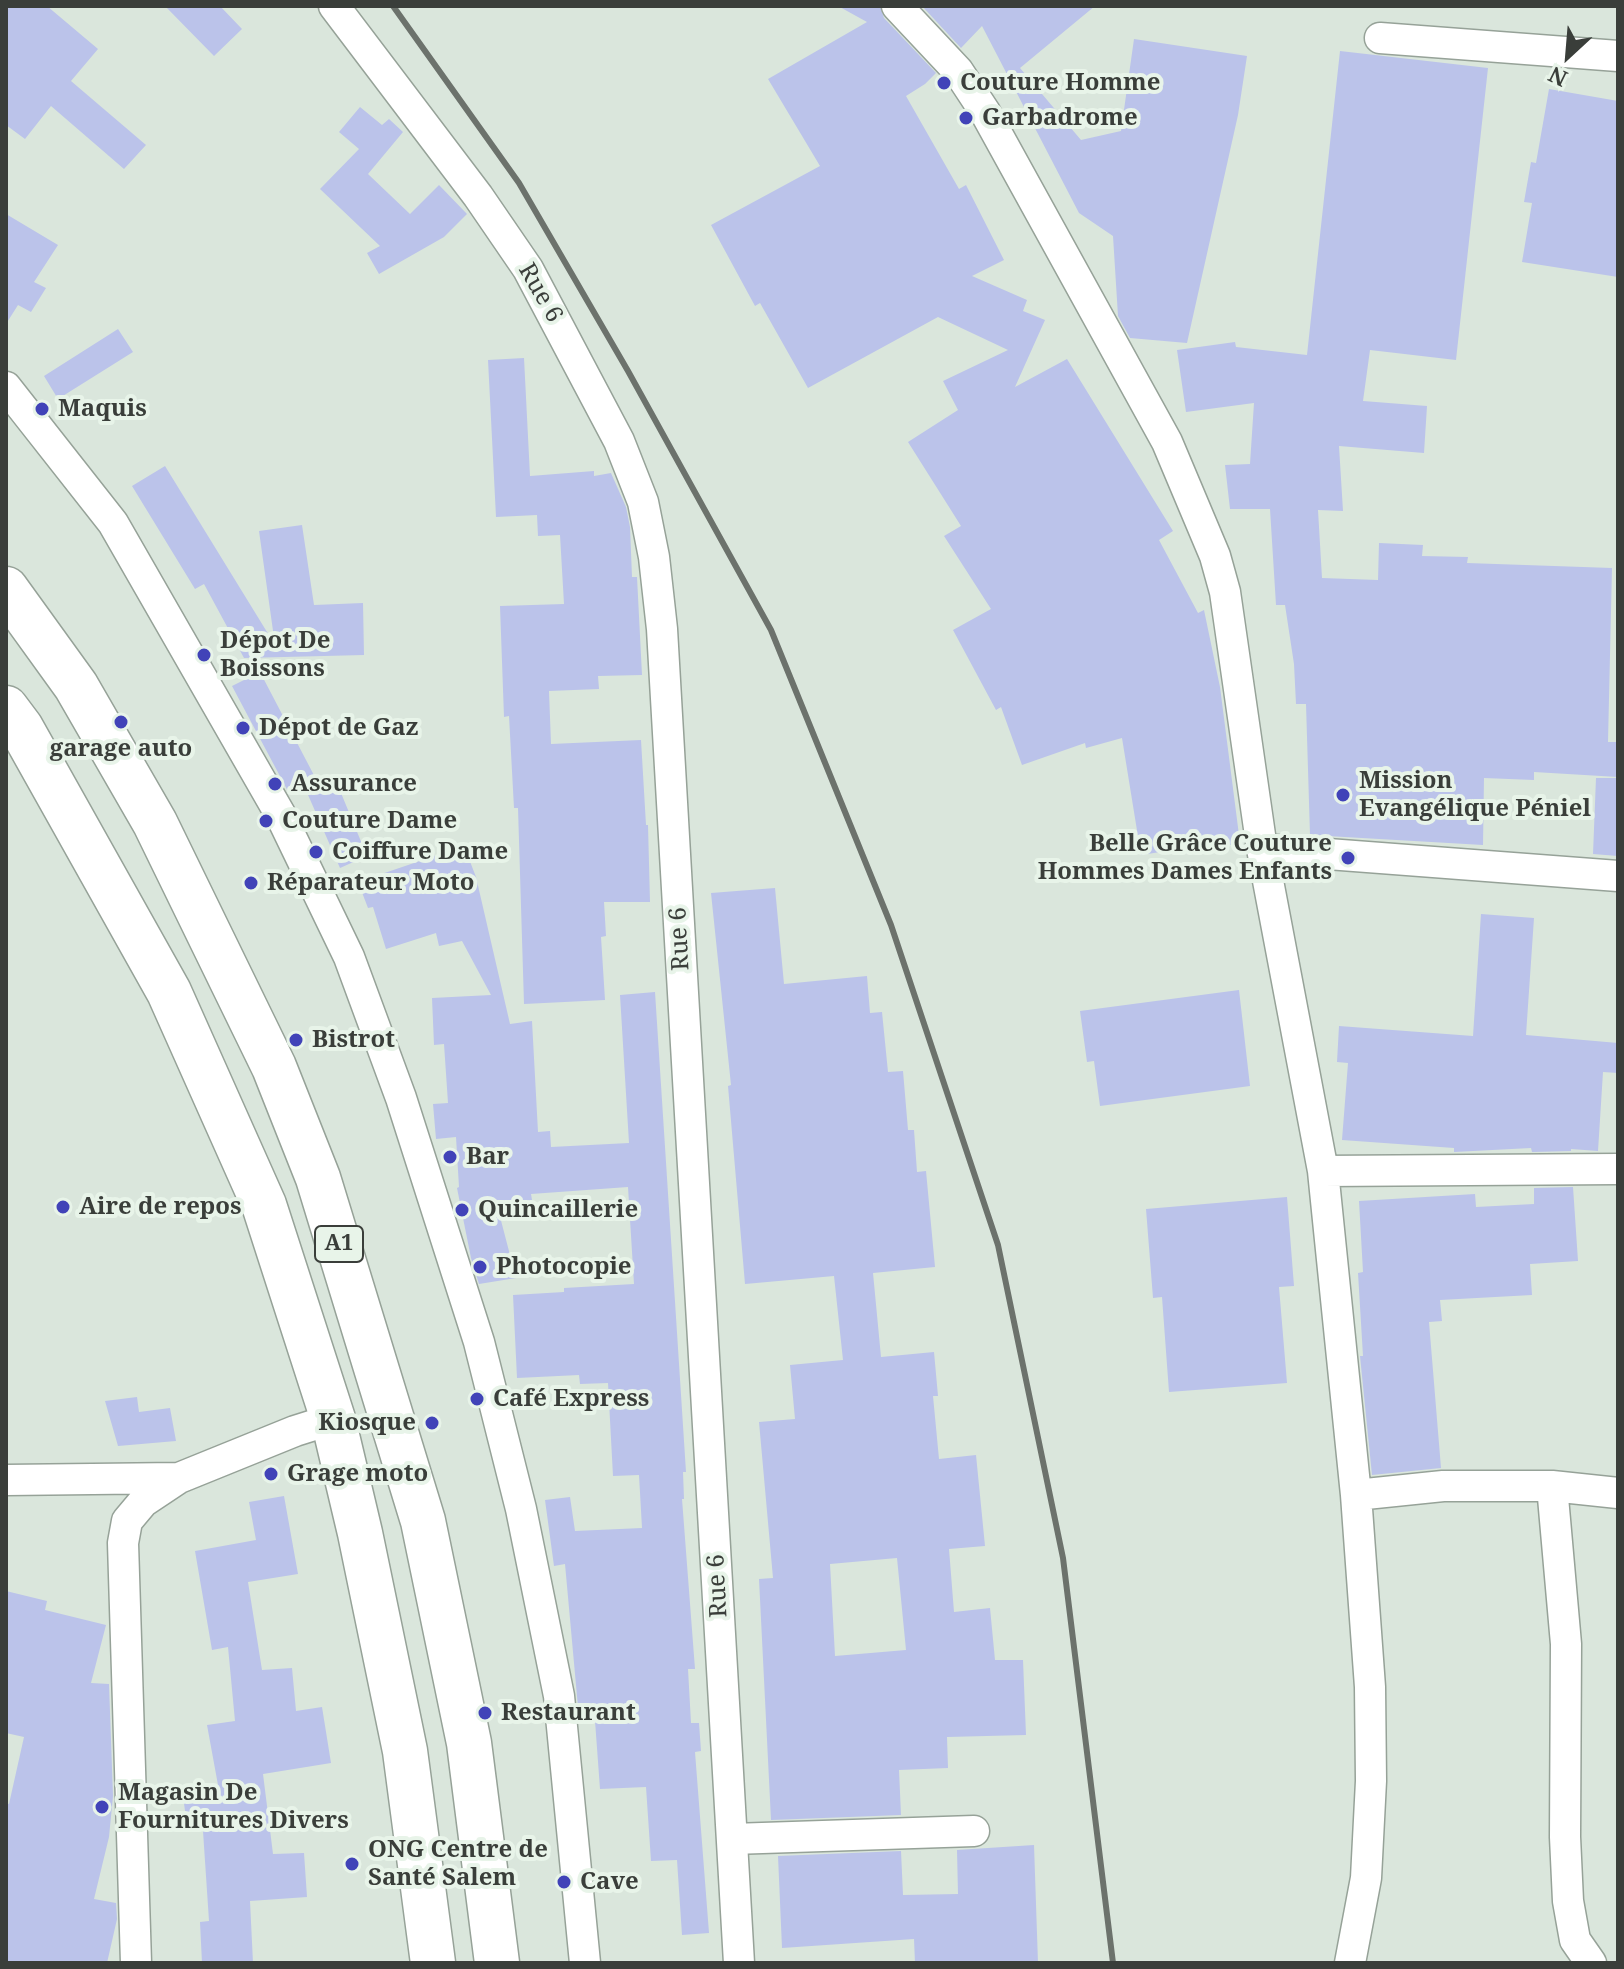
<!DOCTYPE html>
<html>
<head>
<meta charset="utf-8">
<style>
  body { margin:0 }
  #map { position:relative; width:1624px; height:1969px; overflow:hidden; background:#dae6dc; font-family:"Noto Serif",serif }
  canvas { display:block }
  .frame { position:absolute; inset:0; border:8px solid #3a3e3a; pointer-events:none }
  .north { position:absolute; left:1528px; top:16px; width:80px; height:80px; -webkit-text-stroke:6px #e8f4e9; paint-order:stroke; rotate:206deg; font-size:22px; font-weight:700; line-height:32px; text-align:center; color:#3a3e3a }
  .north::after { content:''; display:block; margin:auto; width:28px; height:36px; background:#3a3e3a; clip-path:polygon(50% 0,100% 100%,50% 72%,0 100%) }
</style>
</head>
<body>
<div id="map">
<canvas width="1624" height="1969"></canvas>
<div class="frame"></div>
<div class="north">N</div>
</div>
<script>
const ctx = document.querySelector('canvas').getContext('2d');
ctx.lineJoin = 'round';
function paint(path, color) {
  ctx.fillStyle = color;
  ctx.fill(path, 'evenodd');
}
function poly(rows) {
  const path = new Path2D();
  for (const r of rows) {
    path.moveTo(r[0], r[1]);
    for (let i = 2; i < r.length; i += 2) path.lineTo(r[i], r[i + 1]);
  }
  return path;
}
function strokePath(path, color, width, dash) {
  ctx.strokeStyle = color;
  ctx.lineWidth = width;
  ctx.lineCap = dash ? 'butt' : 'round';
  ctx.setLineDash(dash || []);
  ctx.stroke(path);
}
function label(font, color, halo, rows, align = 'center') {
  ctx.font = font + ' "Noto Serif",serif';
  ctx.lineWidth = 8;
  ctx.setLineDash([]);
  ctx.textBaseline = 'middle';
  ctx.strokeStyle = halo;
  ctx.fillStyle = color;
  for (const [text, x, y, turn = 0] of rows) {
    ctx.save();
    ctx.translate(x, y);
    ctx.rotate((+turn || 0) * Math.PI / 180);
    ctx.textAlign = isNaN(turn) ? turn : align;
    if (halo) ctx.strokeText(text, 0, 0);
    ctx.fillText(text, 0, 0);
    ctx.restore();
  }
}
paint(poly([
  [6,6,47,6,98,49,71,81,146,145,124,169,51,106,25,139,6,125],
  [165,6,220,6,242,29,214,56],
  [838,6,880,6,884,18,936,73,925,84,906,96,959,189,966,185,1004,260,972,276,1027,300,1023,311,1045,320,1015,387,1067,359,1173,531,1159,540,1198,613,1204,610,1220,687,1240,843,1187,854,1186,848,1141,855,1122,738,1086,748,1085,743,1022,765,1001,707,996,710,953,630,991,609,944,536,961,526,908,442,958,410,943,381,1008,350,938,317,808,388,760,303,755,306,711,225,820,166,768,79,867,22],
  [922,6,1095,6,1020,68,1081,140,1121,131,1134,39,1247,56,1238,115,1187,343,1130,338,1118,316,1113,236,1079,213,982,26,961,48],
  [1340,51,1488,68,1456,360,1370,350,1363,401,1427,406,1424,453,1339,446,1343,511,1318,510,1322,578,1378,580,1379,543,1423,545,1422,556,1468,557,1467,563,1612,568,1608,742,1618,742,1618,777,1534,772,1534,780,1484,778,1483,845,1310,835,1306,704,1296,704,1294,664,1285,605,1276,605,1270,509,1230,509,1225,465,1250,464,1254,403,1186,412,1177,350,1235,342,1236,347,1307,355],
  [1549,89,1618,101,1618,277,1522,262,1532,203,1524,202,1531,162,1536,163],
  [360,107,382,125,389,119,403,132,368,174,410,214,439,185,467,214,444,237,379,274,367,253,380,246,320,189,359,149,339,132],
  [6,214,58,245,34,282,46,288,31,312,18,305,6,324],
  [118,329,133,352,58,399,44,376],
  [524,358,530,476,594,471,594,476,611,473,626,507,630,527,632,577,637,577,642,675,598,676,599,689,549,691,551,744,641,740,646,825,648,825,650,902,604,902,606,936,601,937,605,1000,524,1004,518,808,514,808,509,716,504,717,500,606,564,604,560,535,538,536,537,515,496,517,488,360],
  [165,466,275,645,259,531,302,525,314,605,363,603,364,655,244,658,204,584,195,589,132,486],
  [260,672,317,781,290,795,232,686],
  [334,776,367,856,340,868,305,788],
  [1596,778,1618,778,1618,856,1593,854],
  [464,846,476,877,510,1024,532,1021,538,1132,550,1131,551,1147,629,1143,620,995,655,992,686,1472,683,1472,684,1499,682,1499,695,1669,688,1669,691,1723,699,1723,701,1751,695,1752,709,1933,682,1935,677,1860,651,1861,646,1787,600,1789,594,1707,578,1707,565,1564,554,1566,545,1500,570,1497,575,1531,642,1528,639,1475,613,1476,608,1383,580,1384,579,1375,517,1378,513,1295,564,1292,564,1288,634,1284,628,1187,531,1194,533,1206,498,1209,516,1278,479,1284,471,1258,457,1188,459,1187,456,1137,436,1139,433,1104,448,1103,444,1044,434,1045,432,998,491,995,462,941,439,946,436,933,386,949,373,907,368,908,358,882],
  [775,888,784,984,867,976,870,1013,882,1012,888,1072,903,1071,908,1130,914,1130,917,1172,926,1171,935,1267,873,1273,881,1357,934,1352,938,1396,933,1396,939,1459,976,1455,985,1546,949,1549,954,1612,990,1608,995,1660,1023,1660,1026,1735,947,1737,948,1768,899,1770,901,1815,771,1820,759,1579,773,1578,759,1422,795,1419,790,1365,843,1360,834,1276,745,1284,728,1086,731,1085,711,893],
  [897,1558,906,1650,835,1656,830,1564],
  [1481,914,1534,918,1526,1035,1618,1043,1618,1073,1603,1072,1598,1151,1571,1149,1571,1151,1532,1152,1531,1148,1454,1152,1454,1148,1342,1140,1348,1063,1337,1062,1339,1026,1473,1036],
  [1239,990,1250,1086,1100,1106,1094,1061,1087,1062,1080,1011],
  [1573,1187,1578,1261,1530,1264,1532,1295,1440,1300,1442,1321,1429,1322,1441,1468,1372,1475,1360,1356,1363,1356,1358,1273,1363,1272,1359,1201,1475,1194,1476,1207,1534,1204,1534,1188],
  [1287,1197,1294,1286,1279,1287,1287,1383,1169,1392,1162,1297,1153,1298,1146,1209],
  [137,1397,139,1412,170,1408,176,1441,118,1446,105,1401],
  [284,1496,298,1574,248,1582,262,1670,292,1668,296,1711,322,1707,331,1763,263,1774,273,1854,304,1853,307,1897,250,1901,253,1963,202,1963,200,1922,209,1921,202,1816,186,1818,182,1789,218,1785,207,1725,235,1721,228,1647,212,1650,195,1551,256,1540,249,1502],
  [6,1591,47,1601,45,1610,106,1625,91,1683,109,1684,113,1796,109,1837,94,1899,116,1903,117,1919,107,1963,6,1963,6,1803,9,1804,24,1737,6,1733],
  [1034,1845,1038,1963,915,1963,914,1939,782,1948,778,1856,901,1851,903,1895,958,1894,957,1850]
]), '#bbc3ea');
const minor = poly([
  [334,6,478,196,528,269,619,441,643,502,654,557,662,629,739,1963],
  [897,6,958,71,985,112,1167,442,1215,556,1225,592,1262,849,1323,1171,1356,1495,1370,1687,1371,1781,1366,1878,1350,1963],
  [1380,38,1618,56],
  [6,387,113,523,280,814,349,957,401,1098,479,1342,521,1509,559,1696,585,1963],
  [1262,849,1618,876],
  [1323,1171,1618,1169],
  [6,1480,179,1478],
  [1552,1486,1566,1644,1565,1837,1568,1901,1575,1940,1591,1963],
  [1356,1495,1443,1486,1552,1486,1618,1493],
  [732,1839,974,1831],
  [136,1963,123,1543,127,1521,143,1502,179,1478,295,1431,333,1419]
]);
const primary = poly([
  [6,589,76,686,155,823,274,1067,318,1178,423,1521,469,1743,497,1963],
  [6,708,21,728,169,992,264,1205,333,1419,360,1533,405,1751,433,1963]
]);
strokePath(minor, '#96a298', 33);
strokePath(primary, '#96a298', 47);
strokePath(minor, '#fff', 30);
strokePath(primary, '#fff', 44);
strokePath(poly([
  [393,6,519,183,628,371,771,630,891,925,998,1245,1063,1558,1113,1963]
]), '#6c726c', 6);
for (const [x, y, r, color] of [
  [944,83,8,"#4143b8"],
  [966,118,8,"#4143b8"],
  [42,409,8,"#4143b8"],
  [204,655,8,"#4143b8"],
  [121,722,8,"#4143b8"],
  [243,728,8,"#4143b8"],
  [275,784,8,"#4143b8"],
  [1343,795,8,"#4143b8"],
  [266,821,8,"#4143b8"],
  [316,852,8,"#4143b8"],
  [1348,858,8,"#4143b8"],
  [251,883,8,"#4143b8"],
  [296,1040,8,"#4143b8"],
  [450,1157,8,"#4143b8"],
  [63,1207,8,"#4143b8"],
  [462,1210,8,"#4143b8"],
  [480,1267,8,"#4143b8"],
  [477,1399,8,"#4143b8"],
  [432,1423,8,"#4143b8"],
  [271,1474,8,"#4143b8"],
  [485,1713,8,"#4143b8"],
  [102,1807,8,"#4143b8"],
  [352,1864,8,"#4143b8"],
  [564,1882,8,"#4143b8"]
]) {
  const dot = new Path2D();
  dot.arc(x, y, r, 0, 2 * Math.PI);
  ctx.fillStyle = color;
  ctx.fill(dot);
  strokePath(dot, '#e8f4e9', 3);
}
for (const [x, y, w] of [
  [339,1244,48]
]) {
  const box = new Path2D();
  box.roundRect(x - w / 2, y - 18, w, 36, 6);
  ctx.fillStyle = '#e8f4e9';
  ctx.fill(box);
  strokePath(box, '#3a3e3a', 2);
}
label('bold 22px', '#3a3e3a', null, [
  ["A1",339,1244]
]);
label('bold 24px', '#3a3e3a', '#e8f4e9', [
  ["Couture Homme",960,83],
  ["Garbadrome",982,118],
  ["Maquis",58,409],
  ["Dépot De",220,641],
  ["Boissons",220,669],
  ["Dépot de Gaz",259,728],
  ["garage auto",121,749,"center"],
  ["Mission",1359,781],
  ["Evangélique Péniel",1359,809],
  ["Assurance",291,784],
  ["Couture Dame",282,821],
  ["Belle Grâce Couture",1332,844,"right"],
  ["Hommes Dames Enfants",1332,872,"right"],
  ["Coiffure Dame",332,852],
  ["Réparateur Moto",267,883],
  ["Bistrot",312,1040],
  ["Bar",466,1157],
  ["Aire de repos",79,1207],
  ["Quincaillerie",478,1210],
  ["Photocopie",496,1267],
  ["Café Express",493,1399],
  ["Kiosque",416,1423,"right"],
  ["Grage moto",287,1474],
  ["Restaurant",501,1713],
  ["Magasin De",118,1793],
  ["Fournitures Divers",118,1821],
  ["ONG Centre de",368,1850],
  ["Santé Salem",368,1878],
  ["Cave",580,1882]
], 'left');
label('24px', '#3a3e3a', '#e8f4e9', [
  ["Rue 6",540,293,60],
  ["Rue 6",680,939,-93],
  ["Rue 6",718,1586,-93]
]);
</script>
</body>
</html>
